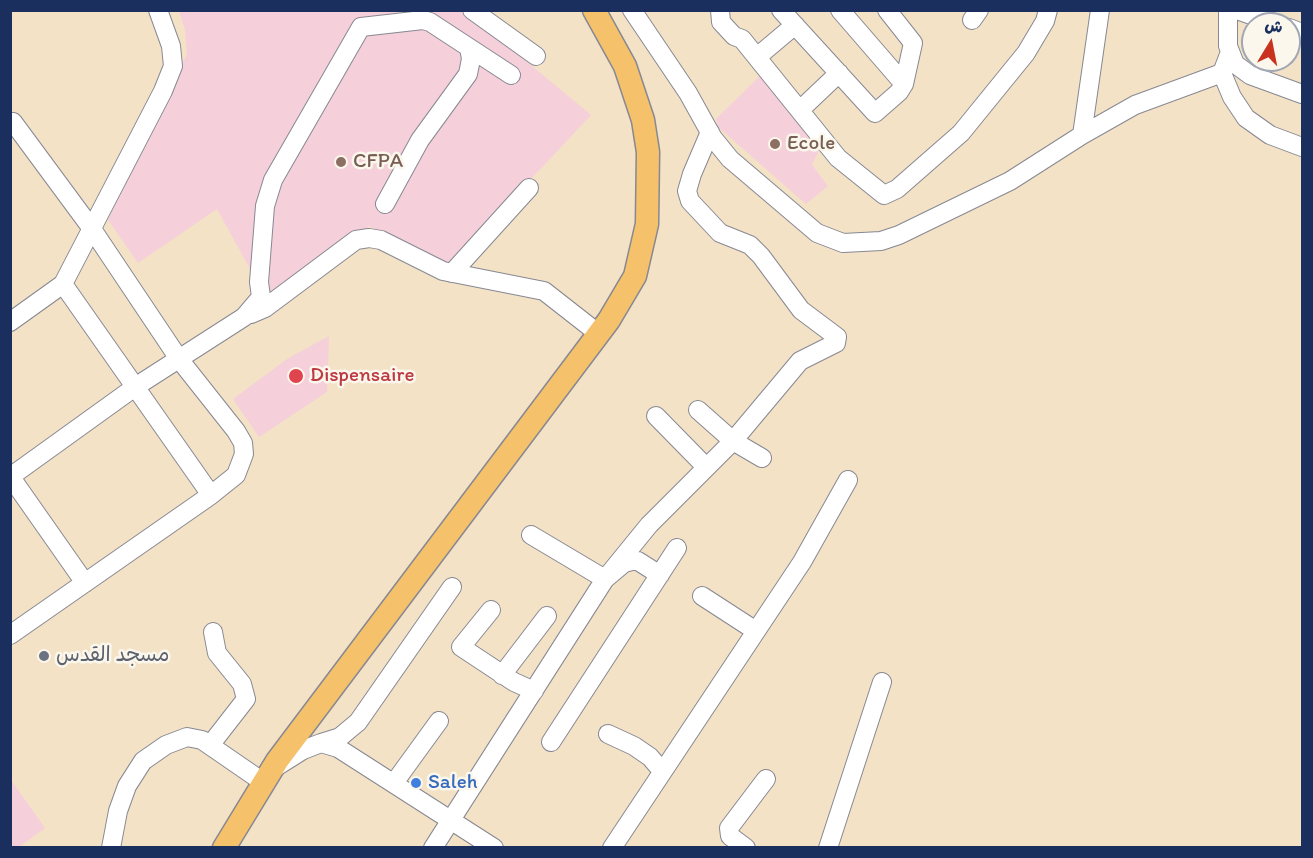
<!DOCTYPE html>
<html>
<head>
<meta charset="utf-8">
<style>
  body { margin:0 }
  #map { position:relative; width:1313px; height:858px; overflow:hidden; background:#f3e2c6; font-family:Itim,"Playpen Sans Arabic",sans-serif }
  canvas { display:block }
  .frame { position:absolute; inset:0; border:12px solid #1b2f5e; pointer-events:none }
  .north { position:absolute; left:1241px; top:12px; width:60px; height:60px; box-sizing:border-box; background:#fbf7ec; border:2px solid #a1a7b3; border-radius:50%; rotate:10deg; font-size:16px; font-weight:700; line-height:24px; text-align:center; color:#1b2f5e }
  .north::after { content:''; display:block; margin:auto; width:21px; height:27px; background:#c8321e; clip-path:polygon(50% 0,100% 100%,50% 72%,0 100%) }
</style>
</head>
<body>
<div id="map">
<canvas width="1313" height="858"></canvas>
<div class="frame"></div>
<div class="north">ش</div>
</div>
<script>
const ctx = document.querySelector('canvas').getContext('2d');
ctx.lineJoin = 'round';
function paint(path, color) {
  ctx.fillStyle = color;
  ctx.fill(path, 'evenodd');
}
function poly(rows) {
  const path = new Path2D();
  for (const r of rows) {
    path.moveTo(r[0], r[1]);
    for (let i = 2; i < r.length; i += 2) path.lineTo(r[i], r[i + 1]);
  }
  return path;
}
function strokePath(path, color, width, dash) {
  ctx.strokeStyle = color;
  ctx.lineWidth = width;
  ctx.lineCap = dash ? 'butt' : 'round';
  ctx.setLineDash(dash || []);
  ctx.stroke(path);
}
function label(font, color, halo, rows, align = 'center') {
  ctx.font = font + ' Itim,"Playpen Sans Arabic",sans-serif';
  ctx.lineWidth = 5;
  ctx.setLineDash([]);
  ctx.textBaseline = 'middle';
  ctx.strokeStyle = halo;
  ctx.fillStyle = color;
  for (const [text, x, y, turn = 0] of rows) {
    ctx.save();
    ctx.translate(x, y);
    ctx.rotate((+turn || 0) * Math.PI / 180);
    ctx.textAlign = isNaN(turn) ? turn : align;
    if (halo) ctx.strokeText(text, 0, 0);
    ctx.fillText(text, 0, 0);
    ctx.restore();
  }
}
paint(poly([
  [179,11,459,11,526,61,591,115,448,268,369,226,254,310,255,278,217,209,138,263,108,220,187,54,185,30],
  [763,73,804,119,807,137,819,150,812,165,828,186,806,204,718,127,716,119],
  [329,336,327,392,259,437,233,399,287,359],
  [11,780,45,828,19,847,11,847]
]), '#f5cfda');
const minor = poly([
  [472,10,536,56],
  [632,10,688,93,713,138,730,159,817,233,843,243,881,241,899,235,1010,181,1082,135,1135,105,1222,73],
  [720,10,721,22,734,36,742,39,838,158,884,195,897,189,961,133,1026,53,1045,21,1048,10],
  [781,10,875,113,899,92,904,84,913,43,887,10],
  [840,10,904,84],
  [1228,10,1228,46,1235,64,1250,75,1302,94],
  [1237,10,1277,24],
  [972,20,979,10],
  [1289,28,1302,33],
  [1230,52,1222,73,1232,97,1246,118,1270,135,1302,147],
  [757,57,795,25],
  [800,110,839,73],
  [1082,135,1100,10],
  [385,204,420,140,468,74,471,59,469,48],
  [452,273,529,188],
  [63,284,163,91,173,66,171,46,158,10],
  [251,314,265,308,356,240,369,238,381,240,443,271,544,291,599,334],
  [10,322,63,284,211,495],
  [698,410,733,441,762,458],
  [656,416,705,466],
  [10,476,85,583],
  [10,477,135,387,244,317,261,297,259,282,265,206,273,180,361,27,423,20,430,22,511,75],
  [531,535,605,579,624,563,632,561,638,561,660,575],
  [702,596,756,631],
  [491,610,461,647,514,682,534,691],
  [10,635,211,495,236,475,244,454,243,443,236,431,179,359,92,229,13,122],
  [502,675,547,616],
  [608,734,634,746,650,757,662,771],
  [551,742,677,548],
  [321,743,340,737,358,722,452,587],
  [211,744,246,699,242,684,217,653,213,632],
  [276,767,303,750,321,743,338,748,494,848],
  [394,783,439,721],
  [111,848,118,811,127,786,143,761,166,745,187,737,202,740,263,782],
  [433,848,605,579,649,525,733,441,800,361,836,343,837,337,801,310,761,256,750,245,720,233,690,201,687,191,692,174,710,132],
  [612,848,802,562,848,480],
  [746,848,730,836,729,828,766,779],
  [828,848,882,682]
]);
const major = poly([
  [224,848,277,761,609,320,635,276,647,224,648,152,643,120,625,66,594,10]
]);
strokePath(minor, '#878892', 20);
strokePath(major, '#878892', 25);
strokePath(minor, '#fff', 18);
strokePath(major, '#f5c16b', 22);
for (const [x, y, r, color] of [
  [775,144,6,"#8d6e63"],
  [341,162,6,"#8d6e63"],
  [296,376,8,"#e0444e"],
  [44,656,6,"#6b7280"],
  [416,783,6,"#3f7fe0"]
]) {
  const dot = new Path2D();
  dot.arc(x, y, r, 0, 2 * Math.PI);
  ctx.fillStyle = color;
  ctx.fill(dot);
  strokePath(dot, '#fbf7ec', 2);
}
label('21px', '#785e54', '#fbf7ec', [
  ["Ecole",787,144],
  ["CFPA",353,162]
], 'left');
label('21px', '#be3a42', '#fbf7ec', [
  ["Dispensaire",310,376]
], 'left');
label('21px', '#5b616d', '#fbf7ec', [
  ["مسجد القدس",56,656]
], 'left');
label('21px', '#366cbe', '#fbf7ec', [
  ["Saleh",428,783]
], 'left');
</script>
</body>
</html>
